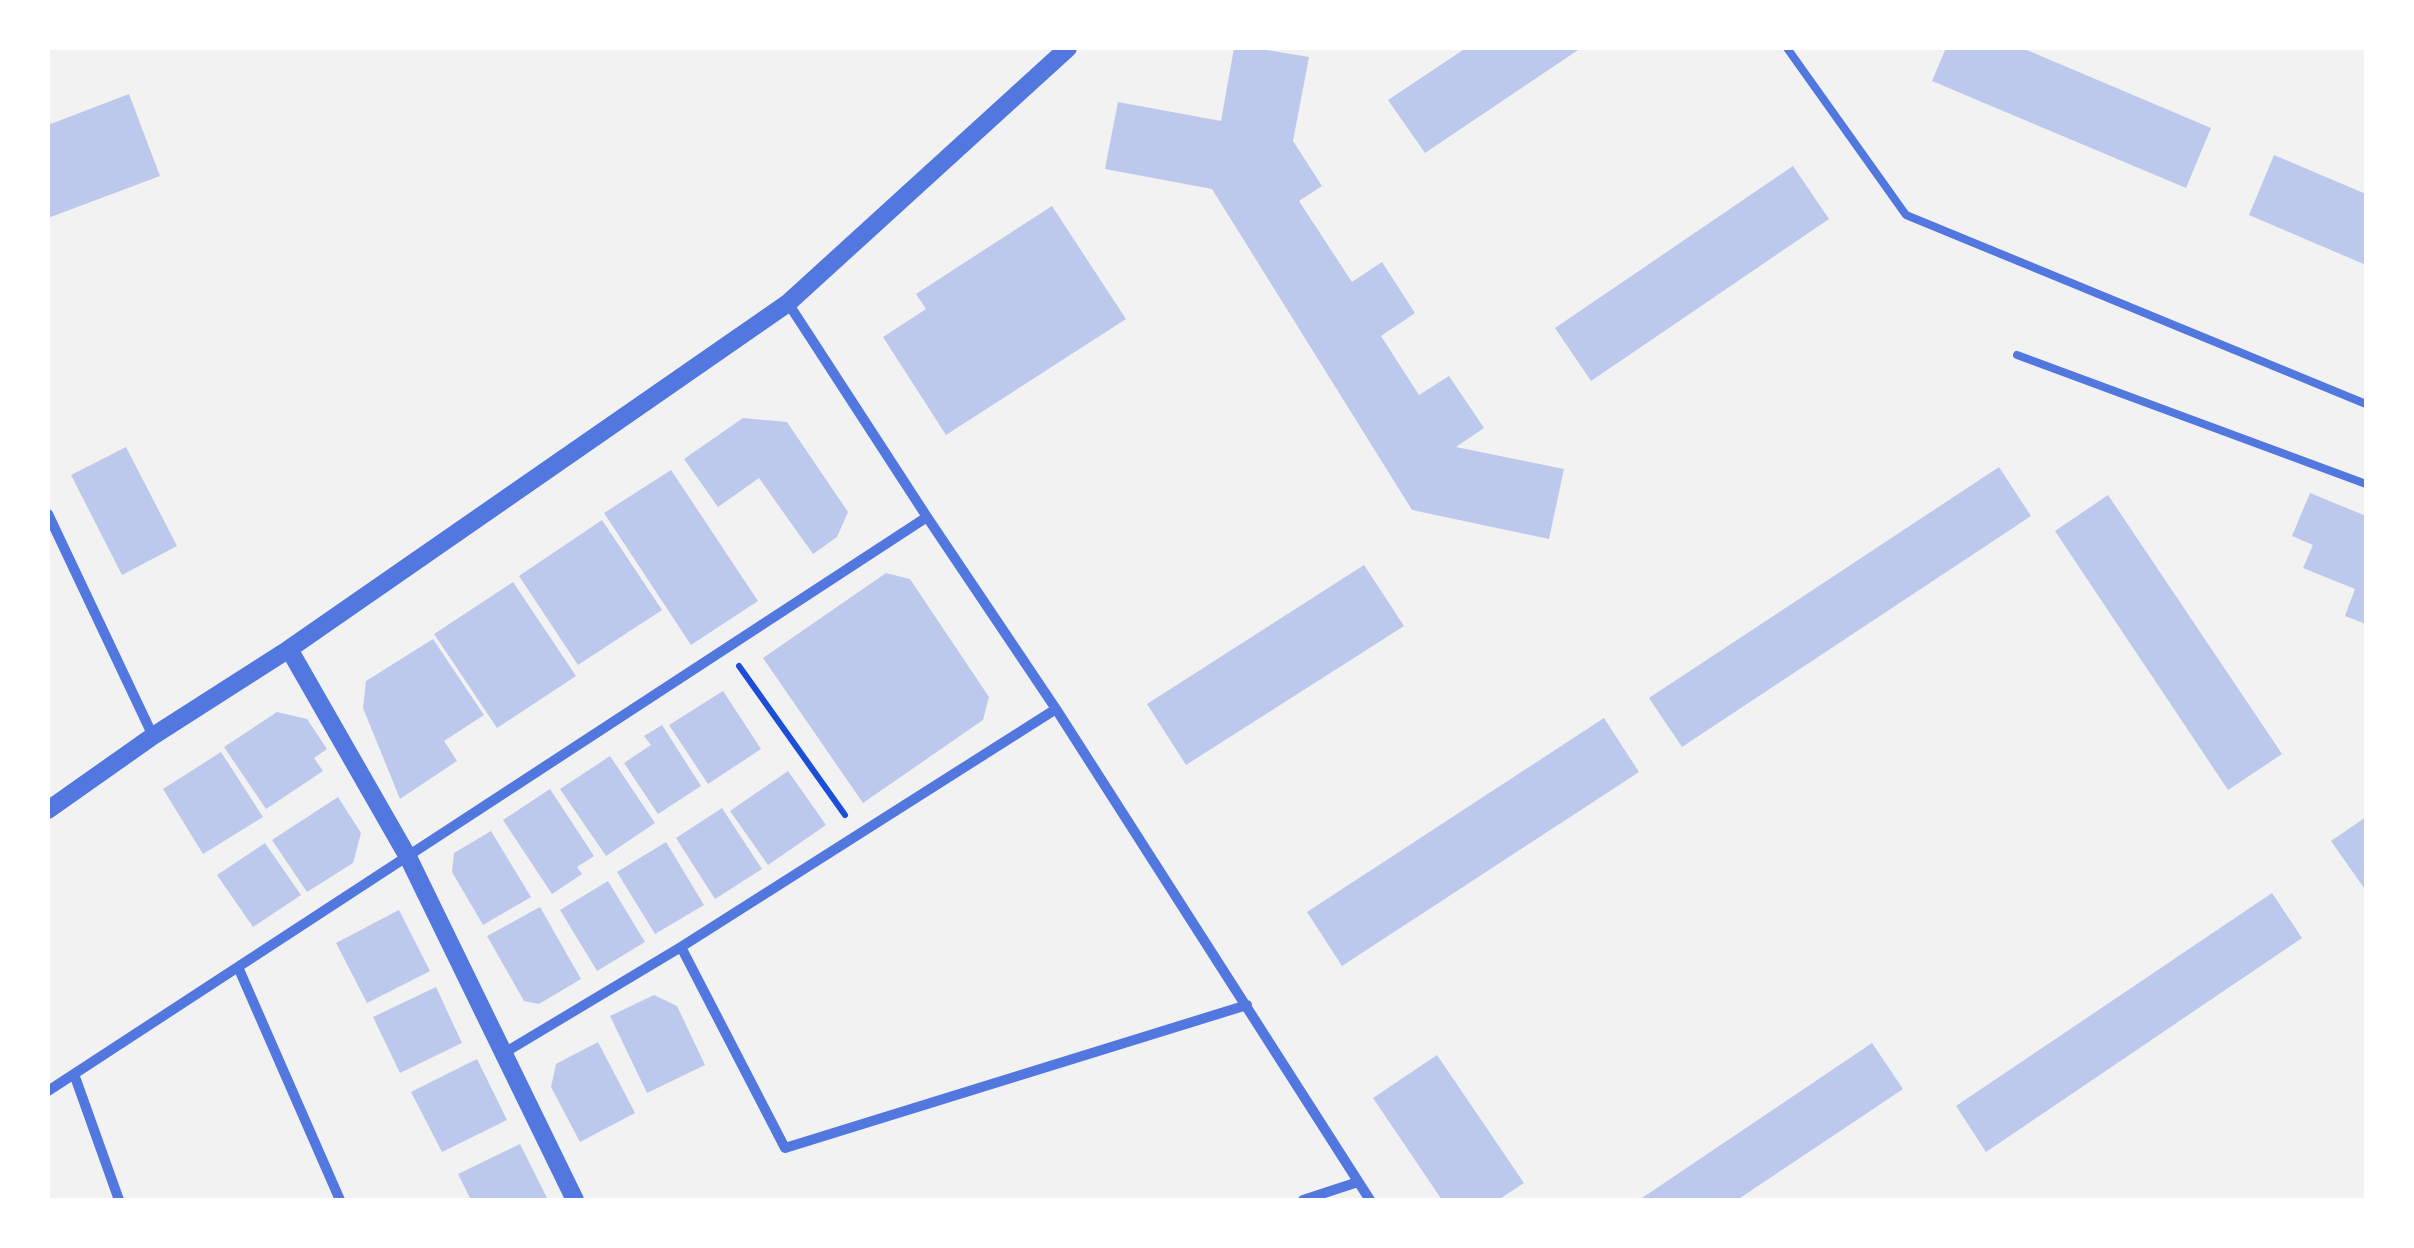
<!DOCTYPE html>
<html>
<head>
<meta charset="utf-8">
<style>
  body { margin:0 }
  #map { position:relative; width:2414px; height:1248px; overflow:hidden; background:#f2f2f2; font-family:"Titillium Web",sans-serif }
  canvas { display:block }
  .frame { position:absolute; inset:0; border:50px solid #fff; pointer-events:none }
</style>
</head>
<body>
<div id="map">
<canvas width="2414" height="1248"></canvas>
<div class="frame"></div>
</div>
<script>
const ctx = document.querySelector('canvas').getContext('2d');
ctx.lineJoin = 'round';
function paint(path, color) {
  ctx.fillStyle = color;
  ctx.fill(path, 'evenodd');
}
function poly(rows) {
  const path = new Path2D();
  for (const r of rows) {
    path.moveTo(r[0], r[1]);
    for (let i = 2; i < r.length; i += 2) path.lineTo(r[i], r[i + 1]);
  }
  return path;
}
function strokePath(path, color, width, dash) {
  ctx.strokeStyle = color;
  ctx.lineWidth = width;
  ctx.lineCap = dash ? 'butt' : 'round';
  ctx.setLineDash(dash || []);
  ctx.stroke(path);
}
paint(poly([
  [1234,48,1255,48,1309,57,1293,141,1322,186,1299,201,1352,282,1382,262,1415,313,1381,336,1419,395,1449,376,1484,428,1456,447,1564,469,1549,539,1412,510,1212,189,1105,169,1118,102,1221,121],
  [1466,48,1581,48,1425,153,1388,100],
  [1946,48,2022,48,2211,128,2186,188,1932,81],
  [129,94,160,176,48,218,48,125],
  [2274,155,2366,194,2366,265,2249,215],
  [1793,166,1829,219,1591,381,1555,328],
  [1052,206,1126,319,946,435,883,337,926,309,916,294],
  [743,418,787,422,848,512,837,537,813,554,759,478,718,507,684,459],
  [126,447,177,546,122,575,71,475],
  [1999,467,2031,516,1682,747,1649,698],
  [671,470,758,601,691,645,604,513],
  [2310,493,2366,516,2366,624,2345,616,2355,589,2303,568,2313,545,2292,536],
  [2108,495,2282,754,2228,790,2055,531],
  [602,520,662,610,578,665,519,576],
  [1364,565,1404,626,1186,765,1147,704],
  [886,573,910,579,989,697,983,720,863,803,763,658],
  [513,582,576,676,497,728,434,634],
  [433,639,484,715,444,741,457,761,400,799,363,708,366,681],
  [723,691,761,749,708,784,669,725],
  [277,712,307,719,327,749,314,758,323,771,266,809,224,747],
  [1604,718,1639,772,1342,966,1307,912],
  [662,725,701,786,658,814,624,763,651,745,644,736],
  [221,752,263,817,203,854,163,789],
  [610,756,655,823,606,856,560,789],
  [788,771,826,825,768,865,730,811],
  [550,789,594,856,577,867,582,874,552,894,503,820],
  [338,797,361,833,353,863,307,892,272,840],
  [722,808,762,869,715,899,676,838],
  [2366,817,2366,886,2364,888,2331,841],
  [491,831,531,897,483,925,452,872,454,853],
  [666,842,704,905,655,934,617,872],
  [265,843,301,895,253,927,217,875],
  [608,881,645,942,597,971,560,910],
  [2272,893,2302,938,1986,1152,1956,1106],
  [540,907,581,979,539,1004,524,1001,487,936],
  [399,910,430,971,367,1003,336,943],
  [436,987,462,1043,400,1073,373,1017],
  [654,995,677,1006,705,1065,647,1093,610,1016],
  [598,1042,635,1113,580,1142,551,1087,556,1064],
  [1872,1043,1903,1089,1737,1200,1639,1200],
  [1437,1055,1524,1183,1498,1200,1442,1200,1373,1098],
  [477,1059,507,1120,442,1152,411,1092],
  [520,1144,548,1200,471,1200,458,1174]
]), '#bdc9ec');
strokePath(poly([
  [739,666,845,815]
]), '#1d4ed8', 6);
strokePath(poly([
  [1787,48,1906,215,2366,404],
  [2017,355,2366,484]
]), '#5277de', 8);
strokePath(poly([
  [788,303,927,517,1056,709,1370,1200],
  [48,514,153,736],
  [681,947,785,1148,1247,1005],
  [238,967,340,1200],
  [504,1053,681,947,1056,709],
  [74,1074,119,1200],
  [48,1091,927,517],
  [1303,1200,1358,1182]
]), '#5277de', 10);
strokePath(poly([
  [289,649,408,857,575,1200],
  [48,810,153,736,289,649,788,303,1068,48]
]), '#5277de', 18);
</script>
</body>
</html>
